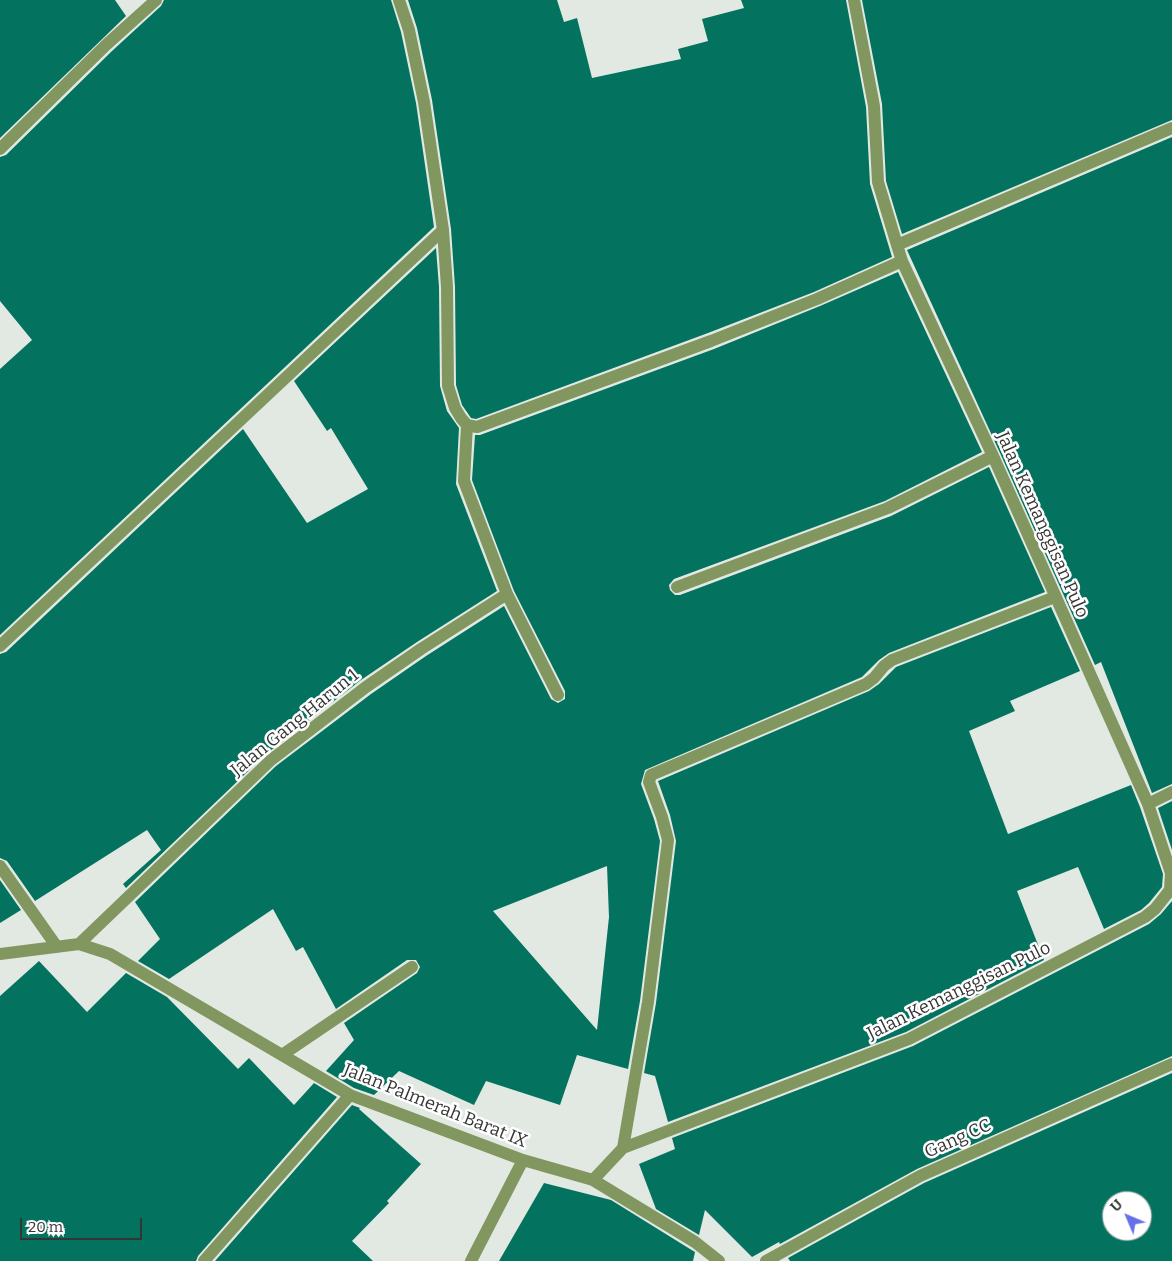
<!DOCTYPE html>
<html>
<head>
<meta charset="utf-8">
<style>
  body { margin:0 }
  #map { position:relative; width:1172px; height:1261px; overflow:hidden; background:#e2e9e3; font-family:Bitter,serif }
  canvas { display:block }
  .north { position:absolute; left:1102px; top:1191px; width:50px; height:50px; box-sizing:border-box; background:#fff; border:1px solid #aeafae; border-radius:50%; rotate:315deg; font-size:14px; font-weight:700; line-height:20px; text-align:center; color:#343634 }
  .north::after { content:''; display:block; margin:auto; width:18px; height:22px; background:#6770e9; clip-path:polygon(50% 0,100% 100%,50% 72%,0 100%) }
  .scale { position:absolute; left:20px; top:1218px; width:122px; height:22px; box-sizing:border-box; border:2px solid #343634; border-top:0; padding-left:6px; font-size:15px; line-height:18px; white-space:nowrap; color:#343634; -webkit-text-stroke:4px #fff; paint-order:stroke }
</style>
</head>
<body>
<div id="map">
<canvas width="1172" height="1261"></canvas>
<div class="north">U</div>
<div class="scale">20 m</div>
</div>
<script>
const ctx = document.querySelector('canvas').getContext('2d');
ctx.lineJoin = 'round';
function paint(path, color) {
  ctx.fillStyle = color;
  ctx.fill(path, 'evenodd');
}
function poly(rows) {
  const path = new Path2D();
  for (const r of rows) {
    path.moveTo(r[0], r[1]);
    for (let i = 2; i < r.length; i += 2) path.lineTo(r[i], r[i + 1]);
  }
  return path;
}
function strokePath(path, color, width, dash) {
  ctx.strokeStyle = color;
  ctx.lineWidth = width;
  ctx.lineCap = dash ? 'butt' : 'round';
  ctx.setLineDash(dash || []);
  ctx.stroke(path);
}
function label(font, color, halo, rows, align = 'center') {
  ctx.font = font + ' Bitter,serif';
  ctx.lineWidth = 5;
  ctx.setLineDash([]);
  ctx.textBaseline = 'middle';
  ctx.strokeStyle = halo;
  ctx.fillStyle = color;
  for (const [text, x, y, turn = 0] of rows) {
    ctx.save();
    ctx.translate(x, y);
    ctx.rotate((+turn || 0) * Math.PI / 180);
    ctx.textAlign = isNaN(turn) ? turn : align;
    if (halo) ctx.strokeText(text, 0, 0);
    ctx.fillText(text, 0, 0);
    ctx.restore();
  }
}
paint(poly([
  [0,0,115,0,126,16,0,138],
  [164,0,391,0,401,32,416,103,434,227,0,635,0,369,32,340,0,301,0,157,6,155,112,51,161,6],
  [408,0,557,0,564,22,577,18,592,78,681,59,678,49,708,41,702,19,744,8,741,0,846,0,866,107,870,184,892,257,814,292,708,333,476,419,471,418,462,405,456,385,455,287,451,229,432,100,417,28],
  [862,0,1172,0,1172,120,902,234,886,181,882,104],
  [1172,137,1172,784,1152,793,1101,662,1095,665,1000,453,907,250],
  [436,248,439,287,440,386,447,411,459,428,456,484,497,591,417,642,361,680,266,754,126,888,123,884,161,850,147,830,35,901,7,861,0,858,0,654,6,652,243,429,307,523,368,489,331,428,327,431,294,381],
  [898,272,982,452,885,501,674,579,669,585,670,590,675,595,680,595,891,516,989,467,1045,592,889,653,879,660,862,677,645,770,641,784,654,819,660,841,640,1001,628,1069,577,1055,560,1105,486,1081,474,1105,399,1071,374,1095,354,1088,326,1071,354,1040,344,1023,417,973,420,967,416,960,407,960,336,1009,303,947,296,951,273,909,169,979,138,961,160,939,135,902,276,766,371,694,426,656,504,606,551,699,558,703,565,699,565,691,514,591,472,480,475,435,480,435,714,349,820,306],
  [607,866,609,917,597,1030,493,911],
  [1051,607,1080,671,1010,701,1015,711,969,731,1008,834,1131,785,1140,807,1163,874,1162,887,1149,903,1141,910,1104,929,1078,867,1017,891,1044,960,906,1032,668,1122,655,1076,644,1073,656,1003,676,841,670,815,658,781,869,691,879,684,896,667],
  [1172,801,1172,850,1158,808],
  [0,880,21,910,0,923],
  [1172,901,1172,1056,917,1169,780,1244,779,1242,752,1257,705,1210,699,1235,656,1209,639,1164,675,1149,672,1138,913,1046,1149,924,1161,914],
  [39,961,87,1012,126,973,167,997,238,1069,249,1058,294,1105,314,1083,337,1097,198,1256,196,1261,0,1261,0,996],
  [1172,1073,1172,1261,790,1261,788,1258,924,1183],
  [1112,1201,1142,1201,1142,1231,1112,1231],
  [352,1105,360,1108,359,1109,421,1164,387,1201,389,1203,352,1241,373,1261,215,1261],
  [544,1183,611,1200,690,1249,695,1252,693,1261,499,1261]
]), '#037360');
strokePath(poly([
  [399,0,409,30,424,102,443,230,447,287,448,386,455,408,461,418,467,425,477,427,488,423,711,341,817,299,902,261],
  [854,0,874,106,878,182,897,245],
  [0,149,106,45,156,0],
  [467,425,464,481,507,594,558,695],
  [677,587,888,508,993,456],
  [0,646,443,230],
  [1148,804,1172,792],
  [0,866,57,947],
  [79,944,271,760,366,687,421,649,507,594],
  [0,954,79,944,110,954,350,1095,523,1160,593,1180,695,1242,719,1261],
  [282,1055,412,967],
  [623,1148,648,1002,668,840,662,817,649,782,651,775,866,684,874,678,884,666,892,660,1055,597],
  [593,1180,623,1148,909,1039,1145,917,1155,909,1170,890,1171,873,1148,804,993,456,902,261,897,245,1172,128],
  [204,1261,350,1095],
  [471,1261,523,1160],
  [766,1261,920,1176,1172,1064]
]), '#829660', 12);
label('18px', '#343634', '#fff', [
  ["Jalan Kemanggisan Pulo",1042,525,66],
  ["Jalan Gang Harun 1",295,723,-39],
  ["Jalan Kemanggisan Pulo",959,991,-26],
  ["Jalan Palmerah Barat IX",435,1106,22],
  ["Gang CC",958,1139,-24]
]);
</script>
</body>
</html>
